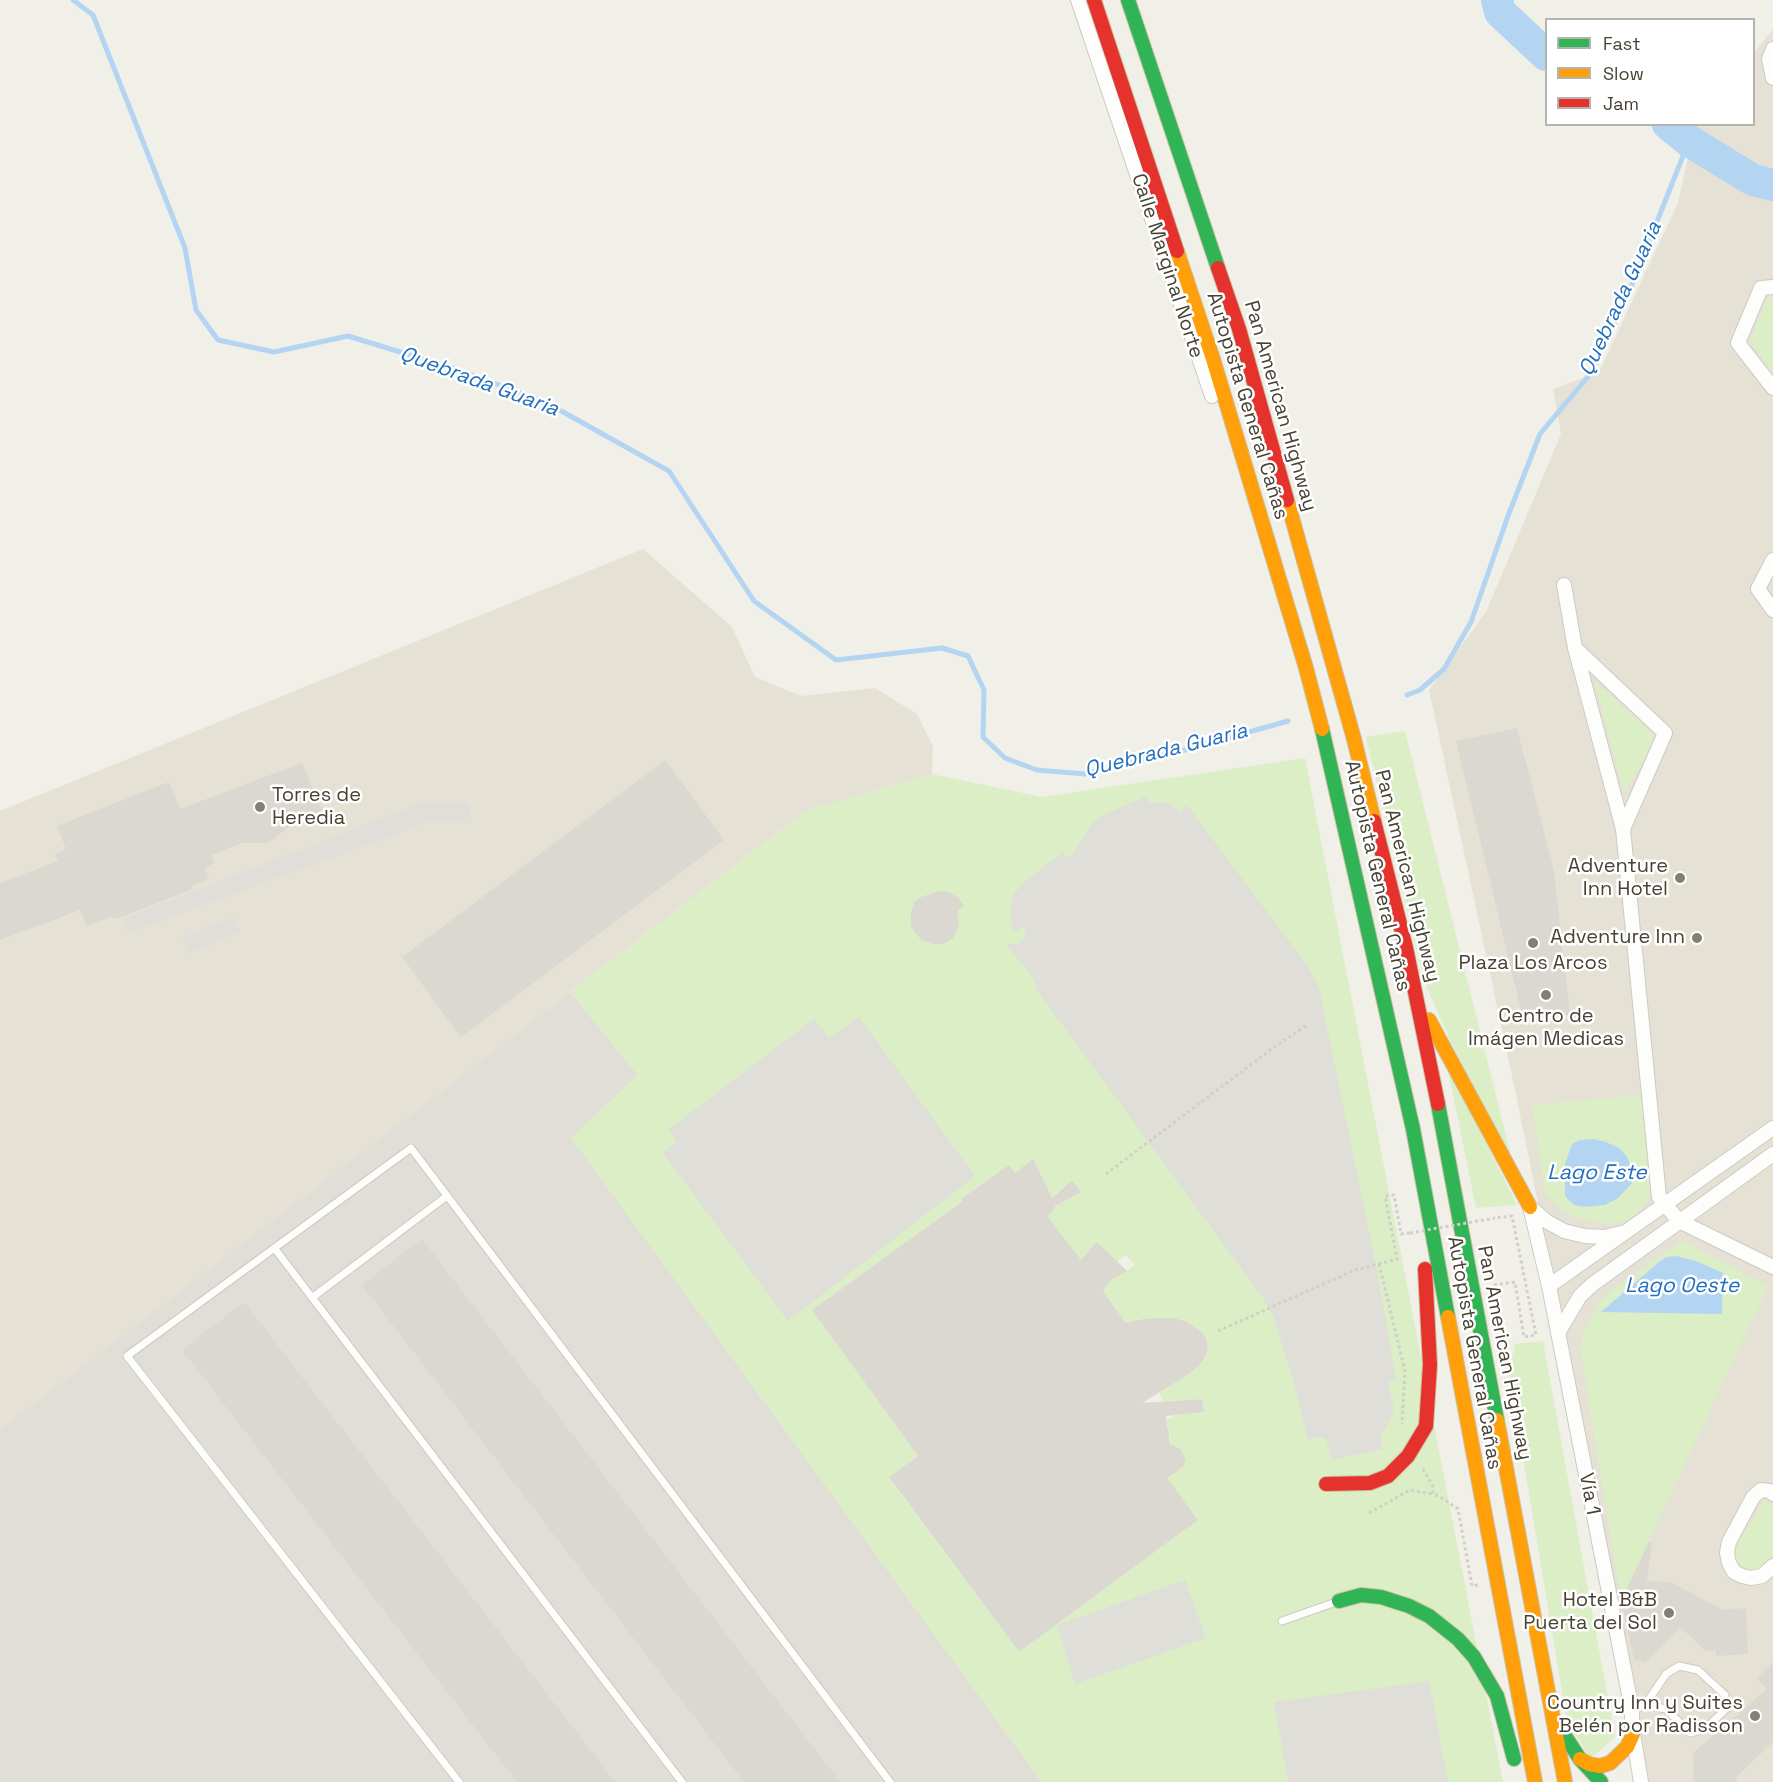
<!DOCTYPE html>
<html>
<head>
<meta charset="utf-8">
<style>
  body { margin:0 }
  #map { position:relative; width:1773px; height:1782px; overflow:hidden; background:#f0efe8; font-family:"Space Grotesk",sans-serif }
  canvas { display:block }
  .legend { position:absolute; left:1545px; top:18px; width:210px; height:108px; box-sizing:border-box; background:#fff; border:2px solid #b6b3ae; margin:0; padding:8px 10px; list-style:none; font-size:18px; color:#484234 }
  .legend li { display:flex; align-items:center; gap:12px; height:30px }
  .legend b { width:30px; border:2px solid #b6b3ae }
</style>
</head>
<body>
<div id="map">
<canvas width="1773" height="1782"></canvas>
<ul class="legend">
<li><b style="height:8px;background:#30b455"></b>Fast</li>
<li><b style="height:8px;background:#ff9f0a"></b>Slow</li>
<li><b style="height:8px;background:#e5322d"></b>Jam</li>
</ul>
</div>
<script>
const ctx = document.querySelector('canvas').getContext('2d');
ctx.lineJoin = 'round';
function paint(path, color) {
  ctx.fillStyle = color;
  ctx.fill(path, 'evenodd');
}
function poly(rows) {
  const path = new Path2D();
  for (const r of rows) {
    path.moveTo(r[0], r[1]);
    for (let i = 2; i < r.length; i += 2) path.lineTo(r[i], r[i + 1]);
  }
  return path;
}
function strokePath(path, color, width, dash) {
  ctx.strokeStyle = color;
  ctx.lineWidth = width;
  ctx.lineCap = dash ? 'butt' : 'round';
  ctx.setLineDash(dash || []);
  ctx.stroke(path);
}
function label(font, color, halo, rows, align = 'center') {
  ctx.font = font + ' "Space Grotesk",sans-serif';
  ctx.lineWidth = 5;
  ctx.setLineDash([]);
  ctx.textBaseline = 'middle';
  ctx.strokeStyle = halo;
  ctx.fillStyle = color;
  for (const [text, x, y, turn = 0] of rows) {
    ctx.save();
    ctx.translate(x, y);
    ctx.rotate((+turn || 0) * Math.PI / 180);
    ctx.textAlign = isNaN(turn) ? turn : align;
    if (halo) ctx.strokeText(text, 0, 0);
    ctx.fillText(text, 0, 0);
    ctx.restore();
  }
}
paint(poly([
  [1773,29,1773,1782,1649,1782,1595,1484,1514,1085,1429,690,1486,612,1561,434,1553,389,1599,372,1678,203,1695,125,1754,124,1754,53],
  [643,549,732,627,755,677,801,696,875,688,917,714,933,746,932,774,806,811,0,1429,0,811]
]), '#e5e2d5');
paint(poly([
  [570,992,638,1075,572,1138,1042,1782,0,1782,0,1429]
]), '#e0ded6');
paint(poly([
  [1773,297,1773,371,1750,343,1767,298],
  [1595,682,1647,728,1652,735,1653,746,1624,793],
  [1405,731,1513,1164,1449,1038,1424,981,1366,737],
  [1305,758,1503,1782,1042,1782,571,1138,638,1075,570,992,806,811,932,774,1042,797],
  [1009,1165,1040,1207,1072,1180,1081,1192,1057,1206,1048,1217,1095,1280,1126,1255,1135,1265,1111,1280,1103,1291,1126,1323,1143,1319,1158,1318,1175,1318,1187,1322,1203,1333,1207,1341,1208,1350,1203,1361,1192,1372,1182,1378,1158,1386,1162,1401,1202,1399,1204,1412,1176,1415,1167,1420,1171,1445,1181,1449,1186,1461,1183,1467,1179,1470,1162,1472,1198,1520,1019,1652,889,1478,918,1456,812,1310,963,1201,961,1199],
  [1447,1065,1517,1205,1476,1208],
  [1643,1095,1651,1183,1648,1199,1635,1215,1620,1223,1610,1224,1580,1219,1563,1210,1546,1195,1532,1105],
  [1682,1241,1768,1286,1621,1601,1580,1347,1584,1331,1599,1302,1612,1290],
  [1543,1341,1615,1737,1591,1758,1567,1722,1509,1373,1515,1344],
  [1766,1498,1773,1507,1773,1557,1757,1571,1752,1572,1746,1570,1739,1564,1734,1558,1733,1550]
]), '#dbeec6');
paint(poly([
  [1147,796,1149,803,1163,802,1169,803,1179,812,1187,805,1309,968,1319,988,1376,1265,1396,1380,1388,1383,1394,1410,1386,1429,1380,1435,1383,1449,1332,1460,1326,1439,1320,1437,1308,1439,1291,1373,1273,1316,1263,1298,1036,989,1034,979,1006,944,1017,944,1024,938,1025,933,1025,927,1013,932,1010,912,1014,894,1023,883,1063,852,1067,858,1072,855,1092,824,1103,815],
  [423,802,468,803,472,823,431,821,128,933,122,919],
  [233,917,240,932,189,953,182,937],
  [859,1017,975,1176,788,1321,663,1153,677,1142,668,1130,814,1019,829,1038],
  [1185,1580,1206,1638,1075,1684,1057,1625],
  [1429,1681,1448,1782,1288,1782,1274,1702]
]), '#e0ded8');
paint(poly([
  [1593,1139,1606,1142,1619,1148,1627,1157,1631,1167,1632,1183,1618,1198,1605,1205,1584,1207,1574,1205,1565,1196,1565,1164,1572,1144,1580,1140],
  [1676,1256,1696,1261,1723,1273,1722,1314,1601,1312,1659,1262,1666,1257]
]), '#b4d5f2');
strokePath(poly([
  [73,0,93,15,185,248,196,310,218,340,274,352,348,336,456,369,547,403,669,471,754,601,836,660,942,648,968,656,984,690,983,737,1005,758,1037,770,1085,774,1189,749,1288,721],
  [1407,695,1420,690,1444,669,1471,622,1508,516,1540,434,1591,373,1629,292,1689,141]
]), '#b4d5f2', 5);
strokePath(poly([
  [1497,0,1500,12,1546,55],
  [1668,124,1689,141,1753,180,1773,185]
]), '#b4d5f2', 32);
paint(poly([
  [1517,728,1554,871,1570,1015,1523,1018,1456,741],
  [665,760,724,840,461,1037,402,957],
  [302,763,322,811,298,820,268,843,242,843,211,855,214,863,205,868,209,879,191,886,193,889,116,919,111,917,87,926,80,910,0,940,0,883,58,861,55,854,66,849,57,826,169,782,180,809],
  [940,891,948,892,957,897,964,905,957,911,959,927,953,938,944,944,933,944,922,940,916,934,911,926,911,914,914,902,921,897],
  [1033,1159,1052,1198,1072,1180,1081,1192,1056,1206,1048,1217,1081,1260,1097,1242,1127,1271,1111,1280,1103,1291,1126,1323,1143,1319,1158,1318,1175,1318,1187,1322,1203,1333,1207,1341,1208,1350,1203,1361,1192,1372,1142,1403,1202,1399,1204,1412,1166,1416,1170,1444,1181,1449,1186,1461,1183,1467,1167,1478,1198,1520,1019,1652,889,1477,918,1456,812,1310,963,1201,961,1199,1009,1165,1015,1173],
  [422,1239,840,1782,744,1782,362,1285],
  [244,1302,615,1782,517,1782,182,1350],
  [1649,1542,1652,1543,1647,1581,1671,1582,1723,1610,1746,1608,1748,1654,1716,1656,1716,1651,1706,1651,1680,1627,1645,1663,1634,1659,1621,1601],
  [1773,1662,1773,1742,1736,1777,1737,1782,1694,1782,1693,1753,1767,1689,1757,1678]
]), '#dad8d1');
const lane = poly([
  [275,1249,682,1782],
  [313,1297,447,1196],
  [1282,1621,1336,1602],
  [1632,1710,1645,1705,1666,1709,1690,1733,1705,1729,1726,1709,1725,1695,1698,1670,1679,1666,1666,1674,1645,1705],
  [459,1782,127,1356,411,1148,890,1782]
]);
const street = poly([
  [1078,0,1212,396],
  [1773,49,1769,59,1773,78],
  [1773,287,1761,288,1738,343,1773,388],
  [1773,560,1758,589,1773,610],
  [1564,585,1575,648,1623,829,1659,1197,1679,1221,1773,1267],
  [1575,648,1665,733,1623,829],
  [1530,1207,1549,1286,1632,1710,1632,1728,1641,1782],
  [1530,1207,1546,1221,1564,1231,1585,1236,1605,1237,1621,1233],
  [1549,1286,1773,1128],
  [1558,1333,1580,1296,1593,1284,1773,1154],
  [1773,1494,1770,1491,1761,1490,1753,1497,1729,1542,1727,1553,1729,1563,1734,1572,1742,1576,1751,1578,1762,1576,1773,1566]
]);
const fast = poly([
  [1128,0,1218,268],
  [1322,729,1413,1129,1448,1317],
  [1438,1104,1497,1420],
  [1339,1601,1361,1595,1381,1597,1409,1606,1429,1616,1458,1639,1474,1657,1497,1696,1514,1759],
  [1559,1727,1580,1759,1601,1782]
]);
const slow = poly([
  [1177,251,1213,359,1306,668,1322,729],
  [1287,500,1354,739,1374,821],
  [1429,1020,1530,1207],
  [1448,1317,1535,1782],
  [1497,1420,1565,1782],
  [1580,1759,1589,1764,1600,1766,1610,1763,1627,1747,1633,1734]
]);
const jam = poly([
  [1094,0,1177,251],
  [1218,268,1239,329,1287,500],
  [1374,821,1406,948,1438,1104],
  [1326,1484,1370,1483,1388,1476,1408,1456,1426,1426,1430,1365,1425,1269]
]);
strokePath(lane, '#cccac3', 9);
strokePath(street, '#cccac3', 16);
strokePath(fast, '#cbc0a1', 16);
strokePath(slow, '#cbc0a1', 16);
strokePath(jam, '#cbc0a1', 16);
strokePath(poly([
  [1106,1174,1270,1050,1307,1025],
  [1379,1264,1405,1371,1402,1424],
  [1494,1285,1515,1282,1524,1337,1536,1335,1512,1216,1495,1218],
  [1218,1331,1355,1270,1397,1259,1385,1196,1394,1195,1401,1234,1410,1233],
  [1423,1469,1433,1487,1433,1494,1439,1496,1458,1509,1472,1586,1478,1585],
  [1369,1513,1410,1490,1433,1494]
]), '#d1cfc9', 3, [3, 3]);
strokePath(lane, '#fdfdfc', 7);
strokePath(street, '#fdfdfc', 14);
strokePath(fast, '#30b455', 14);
strokePath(slow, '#ff9f0a', 14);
strokePath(jam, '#e5322d', 14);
strokePath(poly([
  [1410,1233,1495,1218]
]), '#d1cfc9', 3, [3, 3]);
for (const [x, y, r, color] of [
  [260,807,6,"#837f73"],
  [1680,878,6,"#837f73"],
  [1697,938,6,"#837f73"],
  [1533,943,6,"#837f73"],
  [1546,995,6,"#837f73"],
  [1669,1613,6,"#837f73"],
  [1755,1716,6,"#837f73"]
]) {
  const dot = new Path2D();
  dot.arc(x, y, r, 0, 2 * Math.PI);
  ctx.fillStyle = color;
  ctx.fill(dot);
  strokePath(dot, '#fff', 2);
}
label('20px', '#484234', '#fff', [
  ["Calle Marginal Norte",1167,266,72],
  ["Autopista General Cañas",1247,406,73],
  ["Pan American Highway",1280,406,74],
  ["Autopista General Cañas",1377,876,77],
  ["Pan American Highway",1407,876,76],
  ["Autopista General Cañas",1474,1353,80],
  ["Pan American Highway",1504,1353,79],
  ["Vía 1",1589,1494,79]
]);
label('20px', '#484234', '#fff', [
  ["Torres de",272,796,"left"],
  ["Heredia",272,819,"left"],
  ["Adventure",1668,867],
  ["Inn Hotel",1668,890],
  ["Adventure Inn",1685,938],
  ["Plaza Los Arcos",1533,964,"center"],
  ["Centro de",1546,1017,"center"],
  ["Imágen Medicas",1546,1040,"center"],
  ["Hotel B&B",1657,1601],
  ["Puerta del Sol",1657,1624],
  ["Country Inn y Suites",1743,1704],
  ["Belén por Radisson",1743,1727]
], 'right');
label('italic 21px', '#226fbe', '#fff', [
  ["Quebrada Guaria",1621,299,-65],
  ["Quebrada Guaria",479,382,20],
  ["Quebrada Guaria",1166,751,-14],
  ["Lago Este",1597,1173],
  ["Lago Oeste",1682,1286]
]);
</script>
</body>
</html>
